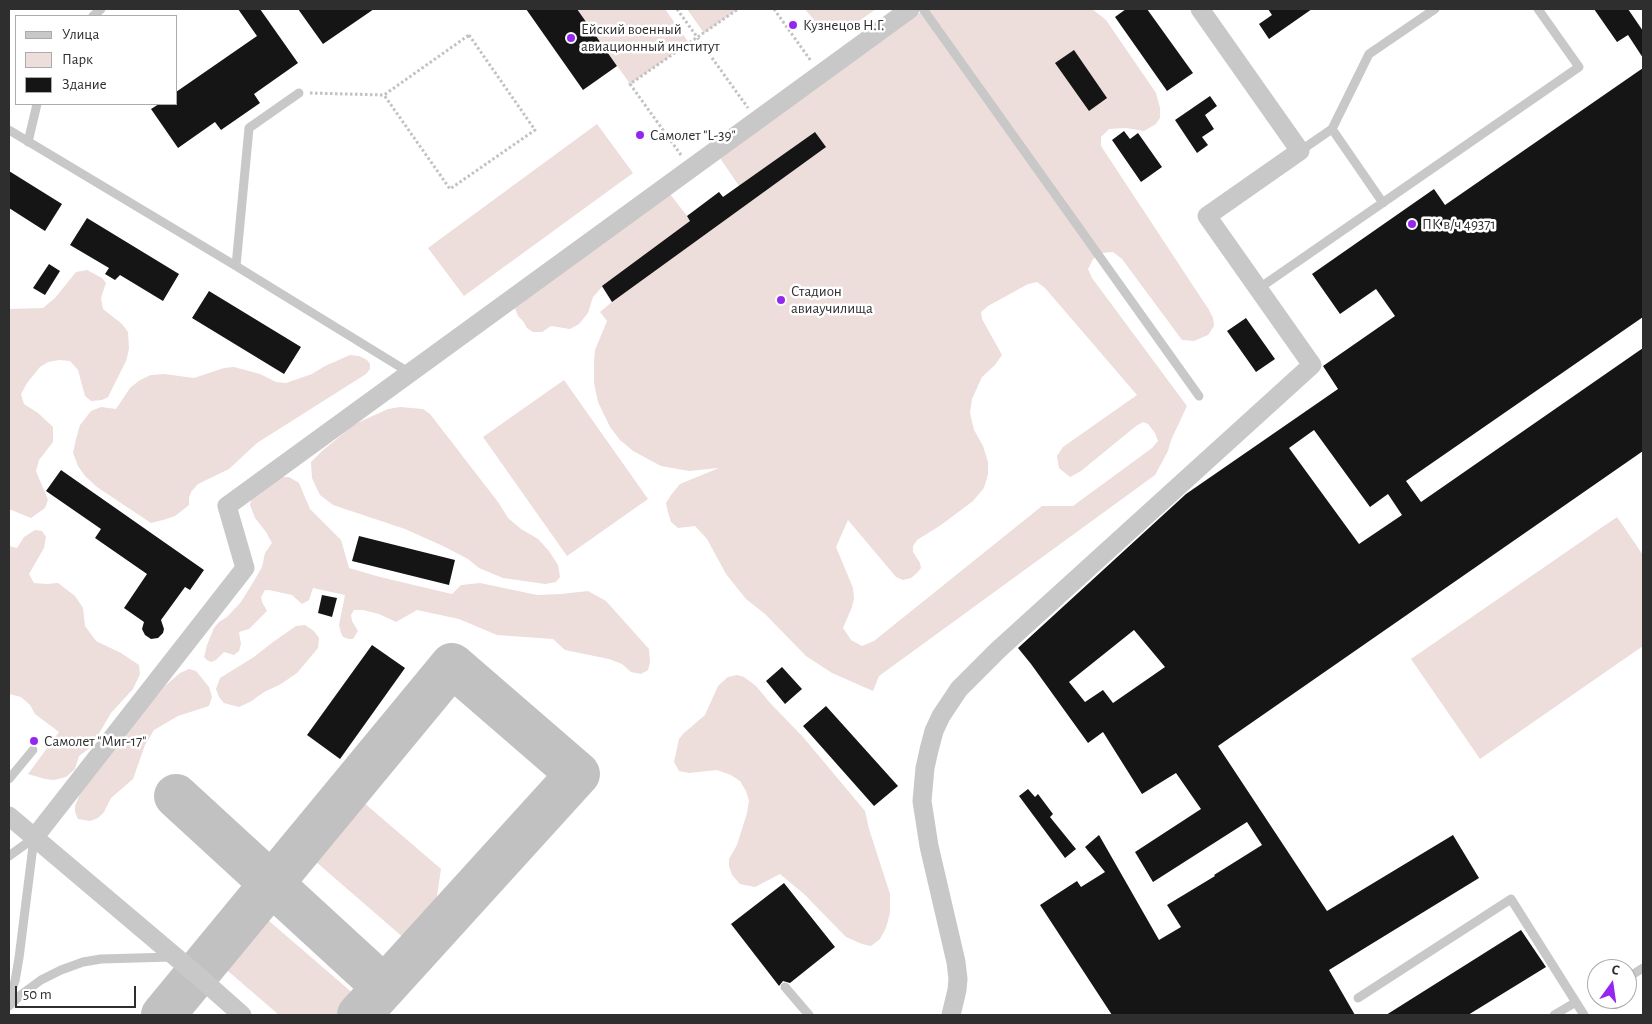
<!DOCTYPE html>
<html>
<head>
<meta charset="utf-8">
<style>
  body { margin:0 }
  #map { position:relative; width:1652px; height:1024px; overflow:hidden; background:#fff; font-family:"Alegreya Sans",sans-serif }
  canvas { display:block }
  .frame { position:absolute; inset:0; border:10px solid #2e2e2e; pointer-events:none }
  .legend { position:absolute; left:15px; top:15px; width:162px; height:90px; box-sizing:border-box; background:#fff; border:1px solid #ababab; margin:0; padding:6px 9px; list-style:none; font-size:15px; color:#2e2e2e }
  .legend li { display:flex; align-items:center; gap:10px; height:25px }
  .legend b { width:25px; border:1px solid #ababab }
  .north { position:absolute; left:1587px; top:959px; width:50px; height:50px; box-sizing:border-box; background:#fff; border:1px solid #ababab; border-radius:50%; rotate:14deg; font-size:14px; font-weight:700; line-height:20px; text-align:center; color:#2e2e2e }
  .north::after { content:''; display:block; margin:auto; width:18px; height:22px; background:#9327ef; clip-path:polygon(50% 0,100% 100%,50% 72%,0 100%) }
  .scale { position:absolute; left:15px; top:986px; width:121px; height:22px; box-sizing:border-box; border:2px solid #2e2e2e; border-top:0; padding-left:6px; font-size:15px; line-height:18px; white-space:nowrap; color:#2e2e2e; -webkit-text-stroke:4px #fff; paint-order:stroke }
</style>
</head>
<body>
<div id="map">
<canvas width="1652" height="1024"></canvas>
<div class="frame"></div>
<ul class="legend">
<li><b style="height:6px;background:#c8c8c8"></b>Улица</li>
<li><b style="height:14px;background:#eddddb"></b>Парк</li>
<li><b style="height:14px;background:#151515"></b>Здание</li>
</ul>
<div class="north">С</div>
<div class="scale">50 m</div>
</div>
<script>
const ctx = document.querySelector('canvas').getContext('2d');
ctx.lineJoin = 'round';
function paint(path, color) {
  ctx.fillStyle = color;
  ctx.fill(path, 'evenodd');
}
function poly(rows) {
  const path = new Path2D();
  for (const r of rows) {
    path.moveTo(r[0], r[1]);
    for (let i = 2; i < r.length; i += 2) path.lineTo(r[i], r[i + 1]);
  }
  return path;
}
function strokePath(path, color, width, dash) {
  ctx.strokeStyle = color;
  ctx.lineWidth = width;
  ctx.lineCap = dash ? 'butt' : 'round';
  ctx.setLineDash(dash || []);
  ctx.stroke(path);
}
function label(font, color, halo, rows, align = 'center') {
  ctx.font = font + ' "Alegreya Sans",sans-serif';
  ctx.lineWidth = 5;
  ctx.setLineDash([]);
  ctx.textBaseline = 'middle';
  ctx.strokeStyle = halo;
  ctx.fillStyle = color;
  for (const [text, x, y, turn = 0] of rows) {
    ctx.save();
    ctx.translate(x, y);
    ctx.rotate((+turn || 0) * Math.PI / 180);
    ctx.textAlign = isNaN(turn) ? turn : align;
    if (halo) ctx.strokeText(text, 0, 0);
    ctx.fillText(text, 0, 0);
    ctx.restore();
  }
}
paint(poly([
  [577,9,665,9,689,43,630,84],
  [687,9,738,9,704,33],
  [805,9,876,9,856,23,836,29,817,24],
  [925,9,1092,9,1106,20,1156,93,1160,108,1160,118,1156,124,1144,131,1126,128,1109,129,1101,137,1101,146,1209,310,1213,318,1214,326,1208,335,1194,341,1182,340,1122,259,1113,252,1102,253,1093,259,1088,269,1092,278,1187,406,1171,440,1168,451,1155,475,879,676,873,691,832,673,806,656,765,614,746,599,726,574,707,539,695,526,678,528,671,522,668,512,666,503,671,495,680,484,719,468,689,471,661,466,633,451,620,440,610,427,598,402,594,383,594,361,595,350,607,321,600,312,612,302,602,287,593,297,588,313,579,324,570,329,551,326,542,332,533,332,527,328,523,321,518,316,515,308,670,194,687,216,719,192,723,197,739,186,720,158],
  [1037,282,1045,288,1137,395,1063,447,1057,456,1059,468,1070,477,1081,471,1136,426,1143,422,1148,424,1155,433,1158,441,1152,448,1073,506,1042,506,874,641,862,646,851,640,843,628,852,607,854,598,853,588,836,547,848,520,896,577,903,580,911,578,917,573,921,568,920,563,913,552,913,546,917,540,941,525,973,501,984,488,988,474,988,462,983,446,974,430,970,413,972,399,982,377,995,365,1002,355,982,319,981,312,988,306,1028,284],
  [597,124,633,173,464,296,428,248],
  [87,270,102,278,106,283,101,298,103,309,122,324,128,332,129,349,126,361,108,397,102,400,91,401,85,396,78,370,70,361,59,360,48,362,40,367,27,383,21,394,24,404,38,413,53,427,53,442,39,460,36,471,48,500,45,508,31,518,9,509,9,309,43,308,55,298,76,272],
  [350,355,359,356,367,360,370,364,370,369,366,374,257,443,229,469,198,484,191,492,189,498,189,505,175,516,163,520,151,523,97,487,85,476,78,466,73,453,76,439,80,425,91,411,101,407,116,409,130,388,140,380,151,375,164,374,194,378,224,368,234,367,260,374,276,382,286,383,312,374,325,366],
  [564,380,648,499,567,556,483,437],
  [400,407,423,409,430,414,498,502,508,518,521,529,538,539,549,551,558,565,560,577,556,582,545,584,503,578,479,568,468,559,443,546,405,529,333,505,320,495,312,478,311,462,322,451,355,424,388,409],
  [281,477,289,477,299,483,310,509,341,540,349,568,380,577,452,594,461,585,480,583,537,595,561,594,588,591,606,601,649,649,650,662,648,670,641,674,631,672,622,664,609,659,565,650,553,639,497,635,459,619,417,610,396,622,379,614,363,610,354,610,351,615,352,621,358,631,353,639,349,639,343,637,341,633,339,625,345,595,313,588,309,600,302,604,292,595,269,590,265,590,261,597,262,602,267,611,249,629,239,632,241,644,239,651,234,655,224,652,216,660,211,662,207,660,204,657,207,645,214,628,219,622,227,617,241,602,254,581,262,567,265,553,272,543,266,532,255,518,250,505,252,496],
  [1617,517,1643,555,1643,646,1480,759,1411,659],
  [35,530,42,531,46,537,44,548,29,574,34,583,47,584,58,583,75,596,83,608,85,626,96,641,121,653,139,665,140,674,133,689,111,713,91,747,79,756,75,769,66,777,54,780,45,779,28,774,59,732,35,714,30,705,21,697,9,694,9,546,17,548,24,537],
  [305,625,314,631,319,638,318,648,297,673,281,684,264,692,250,702,239,707,224,703,219,697,216,689,220,678,254,657,273,642,296,626],
  [189,669,196,671,209,687,212,697,209,706,178,716,154,730,145,745,133,779,111,798,104,812,98,818,90,821,78,819,75,812,75,806,80,794,104,761,119,745,142,714,165,686,180,673],
  [737,675,744,677,756,686,771,704,803,737,865,811,869,829,890,894,890,913,886,928,880,939,871,946,862,944,846,937,804,894,780,874,755,887,740,884,732,875,729,866,729,859,737,845,747,813,749,801,746,791,740,781,731,775,717,770,689,773,679,771,674,762,679,739,684,733,705,715,718,686,728,677],
  [356,796,441,869,433,923,413,946,307,854],
  [261,914,363,1002,351,1015,279,1015,221,965]
]), '#eddddb');
strokePath(poly([
  [176,796,384,987],
  [163,1015,452,665,578,774,359,1015]
]), '#c1c1c1', 44);
paint(poly([
  [238,9,260,9,298,63,254,94,260,103,221,130,215,122,178,148,151,109,159,104,176,104,176,92,257,36],
  [298,9,374,9,323,44],
  [526,9,577,9,617,66,583,90],
  [1126,9,1147,9,1193,73,1167,91,1115,17],
  [1268,9,1312,9,1269,39,1259,24,1272,15],
  [1594,9,1628,9,1643,31,1643,58,1628,35,1617,42],
  [1074,50,1107,98,1089,111,1055,63],
  [1643,68,1643,317,1406,481,1421,502,1643,348,1643,451,1218,746,1327,911,1453,835,1479,878,1329,970,1355,1015,1112,1015,1040,905,1077,881,1081,887,1105,872,1085,847,1099,835,1159,940,1181,927,1167,905,1215,876,1214,875,1262,845,1247,822,1153,882,1135,852,1201,809,1176,773,1142,794,1103,732,1088,743,1031,664,1018,648,1186,494,1338,389,1323,366,1395,316,1376,289,1340,314,1312,274,1434,189,1445,205],
  [1314,430,1370,507,1388,494,1402,515,1359,544,1289,448],
  [1134,630,1165,667,1113,703,1103,690,1085,702,1069,682],
  [1210,96,1217,106,1205,115,1214,129,1202,137,1208,145,1197,153,1175,120],
  [1124,131,1130,139,1138,133,1162,167,1141,182,1112,140],
  [815,132,826,147,612,302,602,286,690,221,687,216,719,192,723,197],
  [9,171,62,204,45,231,9,208],
  [87,218,179,274,163,301,120,275,115,280,105,274,109,268,70,245],
  [49,264,60,271,45,295,33,288],
  [209,291,301,347,284,374,192,318],
  [1246,318,1275,359,1256,372,1227,331],
  [61,470,204,570,190,590,185,587,161,620,164,629,163,633,158,638,151,639,145,635,142,629,144,622,124,608,147,574,95,538,101,529,46,491],
  [359,536,455,560,449,585,352,561],
  [322,595,337,598,332,617,318,613],
  [372,645,405,668,340,759,307,735],
  [782,667,802,689,785,704,766,681],
  [826,706,898,786,874,806,803,726],
  [1028,789,1035,797,1038,794,1053,814,1050,817,1076,849,1065,858,1019,796],
  [784,883,835,947,790,983,783,981,779,986,731,924],
  [1521,930,1546,967,1468,1015,1386,1015]
]), '#151515');
strokePath(poly([
  [677,9,748,108],
  [774,9,811,61],
  [469,35,535,130,450,189,384,95,469,35],
  [310,93,383,95],
  [681,155,630,84,738,9]
]), '#c2c2c2', 3, [2.5, 2.5]);
strokePath(poly([
  [923,9,1199,396],
  [93,16,101,9],
  [1332,129,1383,203],
  [9,130,236,266,410,373],
  [28,142,37,104],
  [1300,151,1332,129,1369,54,1435,9],
  [236,266,249,128,299,93],
  [1258,289,1579,67,1538,9],
  [9,779,33,750],
  [9,856,34,838],
  [1627,978,1643,968],
  [785,987,809,1015],
  [9,997,15,981,19,958,34,838],
  [1358,998,1511,899,1584,1015],
  [9,1006,22,994,41,980,61,970,83,962,101,959,172,957],
  [1554,1015,1576,1002]
]), '#c8c8c8', 9);
strokePath(poly([
  [9,816,197,975,242,1015],
  [34,838,245,568,227,506,910,9],
  [951,1015,957,990,958,979,956,962,929,846,922,801,925,768,929,750,934,731,941,716,959,689,998,650,1312,365,1207,216,1300,151,1200,9]
]), '#c8c8c8', 19);
for (const [x, y, r, color] of [
  [793,25,5,"#9327ef"],
  [571,38,5,"#9327ef"],
  [640,135,5,"#9327ef"],
  [1412,224,5,"#9327ef"],
  [781,300,5,"#9327ef"],
  [34,741,5,"#9327ef"]
]) {
  const dot = new Path2D();
  dot.arc(x, y, r, 0, 2 * Math.PI);
  ctx.fillStyle = color;
  ctx.fill(dot);
  strokePath(dot, '#fff', 2);
}
label('15px', '#2e2e2e', '#fff', [
  ["Кузнецов Н.Г.",803,25],
  ["Ейский военный",581,29],
  ["авиационный институт",581,46],
  ["Самолет \"L-39\"",650,135],
  ["ПК в/ч 49371",1422,224],
  ["Стадион",791,291],
  ["авиаучилища",791,308],
  ["Самолет \"Миг-17\"",44,741]
], 'left');
</script>
</body>
</html>
